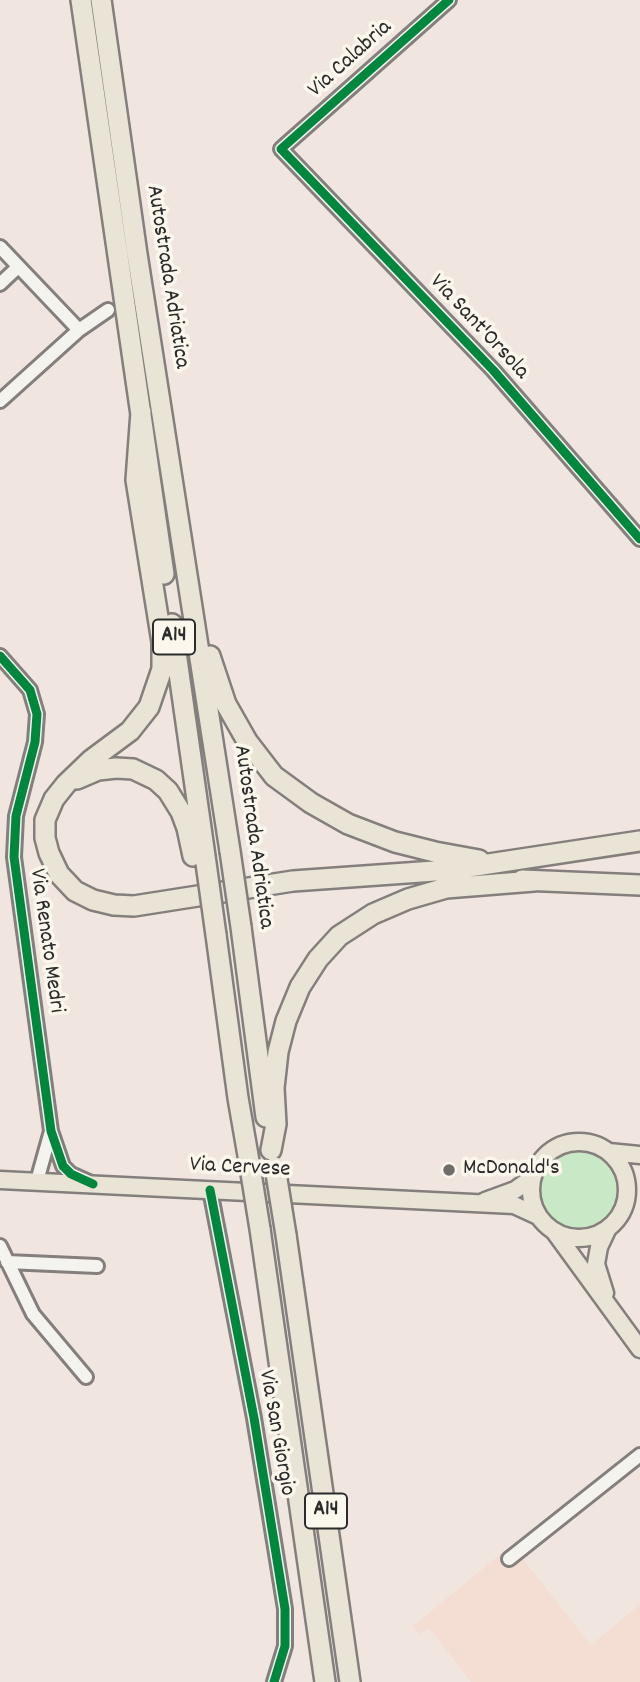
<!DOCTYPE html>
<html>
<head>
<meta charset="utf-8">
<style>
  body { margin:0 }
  canvas { display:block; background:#f1e6df }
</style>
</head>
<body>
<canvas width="640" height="1682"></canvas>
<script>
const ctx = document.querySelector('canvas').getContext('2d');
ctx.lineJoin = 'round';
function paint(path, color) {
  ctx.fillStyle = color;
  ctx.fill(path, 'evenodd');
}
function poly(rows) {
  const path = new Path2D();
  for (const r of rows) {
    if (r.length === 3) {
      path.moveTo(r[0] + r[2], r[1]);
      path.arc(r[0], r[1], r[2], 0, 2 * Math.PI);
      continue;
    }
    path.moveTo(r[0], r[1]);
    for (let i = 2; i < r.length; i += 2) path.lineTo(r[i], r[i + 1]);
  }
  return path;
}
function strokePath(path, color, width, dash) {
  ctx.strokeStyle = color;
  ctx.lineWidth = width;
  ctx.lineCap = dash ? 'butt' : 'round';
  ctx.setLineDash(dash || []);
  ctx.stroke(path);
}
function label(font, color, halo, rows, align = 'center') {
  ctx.font = font + ' Dekko,sans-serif';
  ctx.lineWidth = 7;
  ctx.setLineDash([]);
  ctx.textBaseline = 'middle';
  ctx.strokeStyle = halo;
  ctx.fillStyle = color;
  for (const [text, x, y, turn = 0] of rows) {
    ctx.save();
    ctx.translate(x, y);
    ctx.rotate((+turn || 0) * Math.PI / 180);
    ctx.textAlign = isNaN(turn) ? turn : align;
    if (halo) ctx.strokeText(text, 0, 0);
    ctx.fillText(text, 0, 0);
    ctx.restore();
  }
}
paint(poly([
  [504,1551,512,1561,519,1554,591,1645,640,1604,640,1682,471,1682,429,1628,420,1634,413,1626]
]), '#f4ded3');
paint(poly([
  [579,1190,38]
]), '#c9e8c6');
const minor = poly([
  [449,0,281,149,493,370,640,539],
  [0,247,79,330],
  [0,284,18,267],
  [0,401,79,330,108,310],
  [0,656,30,690,37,714,35,742,16,816,14,857,51,1131,63,1166,71,1174,89,1182],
  [37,1181,51,1131],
  [210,1190,254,1418,285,1609,285,1646,274,1682],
  [0,1246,33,1314,86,1377],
  [7,1262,97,1266],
  [509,1559,640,1455]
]);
const major = poly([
  [579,1190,48],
  [609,1152,640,1155],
  [0,1180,514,1205,538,1216],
  [485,1201,515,1190,532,1178],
  [554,1231,640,1349],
  [605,1293,596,1264,599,1247,607,1230]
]);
const highway = poly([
  [81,0,164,574],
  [101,0,137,254,230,851],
  [141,412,136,480,162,642,162,669,149,707,130,731,91,760,66,784,54,799,45,820,45,838,49,853,59,874,75,891,93,900,114,905,134,906,293,881,449,870,640,841],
  [172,624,206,863],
  [210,656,226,704,247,741,274,776,311,803,348,824,395,842,435,852,479,860],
  [77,779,98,770,116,768,133,769,156,780,168,791,181,812,187,828,193,856],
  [522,880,640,885],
  [241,927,266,1117],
  [216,935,238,1098,250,1167],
  [271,1150,276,1124,274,1088,278,1052,286,1021,300,987,318,959,339,936,373,914,408,899,446,888,534,881],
  [260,1229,325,1682],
  [286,1235,350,1682]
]);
strokePath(minor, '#847f7c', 18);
strokePath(major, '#847f7c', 21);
strokePath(highway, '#847f7c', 24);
strokePath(minor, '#f5f3ee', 12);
strokePath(major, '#e9e4d6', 16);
strokePath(highway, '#e9e4d6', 19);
const highwayBridge = poly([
  [230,851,241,927],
  [206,863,216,935],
  [250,1167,260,1229],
  [275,1167,286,1235]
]);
strokePath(highwayBridge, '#847f7c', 24, []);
strokePath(highwayBridge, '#e9e4d6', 19);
strokePath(poly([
  [449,0,281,149,493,370,640,539],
  [0,656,30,690,37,714,35,742,16,816,14,857,51,1131,63,1166,71,1174,93,1184],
  [210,1190,254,1418,285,1609,285,1646,274,1682]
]), '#00873e', 9);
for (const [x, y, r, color] of [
  [449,1170,7,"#706c6a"]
]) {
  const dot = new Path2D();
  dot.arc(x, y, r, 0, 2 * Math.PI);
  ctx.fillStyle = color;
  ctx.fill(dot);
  strokePath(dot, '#fbf7ec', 2.5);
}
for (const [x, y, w] of [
  [174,637,42],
  [326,1511,42]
]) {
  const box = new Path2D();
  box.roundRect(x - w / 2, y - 17.5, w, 35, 5);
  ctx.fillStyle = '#fbf7ec';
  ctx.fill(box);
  strokePath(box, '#2b2b2b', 2);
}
label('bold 21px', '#2b2b2b', null, [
  ["A14",174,637],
  ["A14",326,1511]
]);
label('23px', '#2b2b2b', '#fbf7ec', [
  ["Via Calabria",351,60,-42],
  ["Autostrada Adriatica",166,277,81],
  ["Via Sant'Orsola",478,328,47],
  ["Autostrada Adriatica",252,837,82],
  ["Via Renato Medri",45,941,82],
  ["Via Cervese",240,1169,3],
  ["Via San Giorgio",275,1433,80]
]);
label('23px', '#2b2b2b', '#fbf7ec', [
  ["McDonald's",463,1170]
], 'left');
</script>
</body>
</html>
